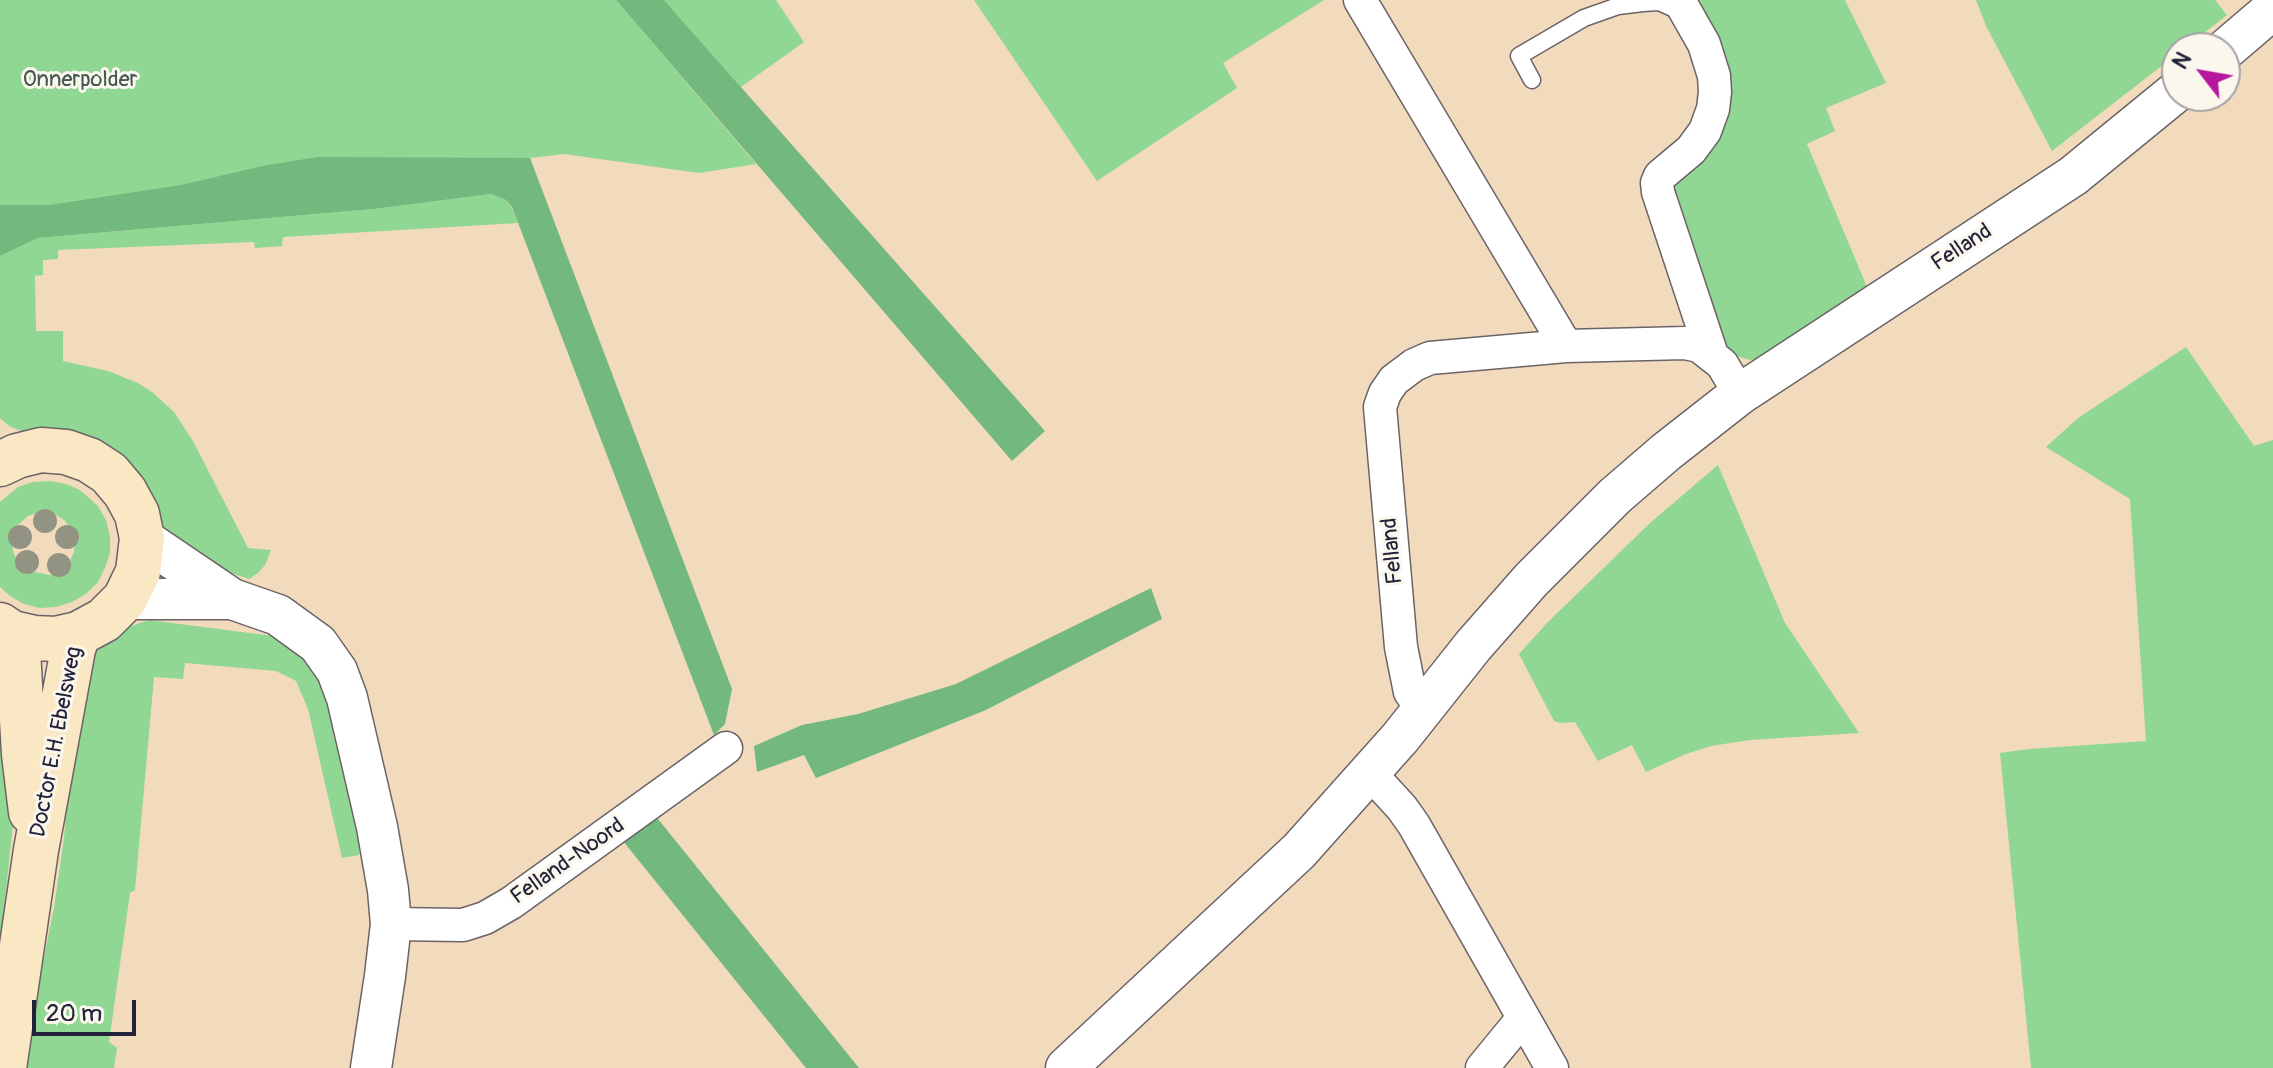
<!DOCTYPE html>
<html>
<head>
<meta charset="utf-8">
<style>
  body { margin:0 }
  #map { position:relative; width:2273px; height:1068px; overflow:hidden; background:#f2dbbc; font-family:Pangolin,sans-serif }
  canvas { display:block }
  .north { position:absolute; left:2161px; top:32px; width:80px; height:80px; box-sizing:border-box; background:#fbf7ec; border:2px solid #a4a2a5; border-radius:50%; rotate:301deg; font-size:22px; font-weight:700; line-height:32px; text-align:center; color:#22223b }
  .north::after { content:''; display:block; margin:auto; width:28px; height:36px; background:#b5179e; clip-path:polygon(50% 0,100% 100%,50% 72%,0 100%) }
  .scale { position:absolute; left:32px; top:1000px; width:104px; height:36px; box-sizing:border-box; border:4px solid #22223b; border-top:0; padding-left:10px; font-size:24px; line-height:28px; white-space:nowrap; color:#22223b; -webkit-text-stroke:6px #fbf7ec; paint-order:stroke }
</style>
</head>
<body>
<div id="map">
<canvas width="2273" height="1068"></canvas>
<div class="north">N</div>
<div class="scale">20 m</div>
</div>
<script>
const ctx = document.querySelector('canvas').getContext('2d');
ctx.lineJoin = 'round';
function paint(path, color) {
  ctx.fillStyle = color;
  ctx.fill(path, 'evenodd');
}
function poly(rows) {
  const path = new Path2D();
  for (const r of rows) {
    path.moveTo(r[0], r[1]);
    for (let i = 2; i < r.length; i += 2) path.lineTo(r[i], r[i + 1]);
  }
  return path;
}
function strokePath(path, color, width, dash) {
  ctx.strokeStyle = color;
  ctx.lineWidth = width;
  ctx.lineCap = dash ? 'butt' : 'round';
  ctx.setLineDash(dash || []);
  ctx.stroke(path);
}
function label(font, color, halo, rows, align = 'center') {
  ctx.font = font + ' Pangolin,sans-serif';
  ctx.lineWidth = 6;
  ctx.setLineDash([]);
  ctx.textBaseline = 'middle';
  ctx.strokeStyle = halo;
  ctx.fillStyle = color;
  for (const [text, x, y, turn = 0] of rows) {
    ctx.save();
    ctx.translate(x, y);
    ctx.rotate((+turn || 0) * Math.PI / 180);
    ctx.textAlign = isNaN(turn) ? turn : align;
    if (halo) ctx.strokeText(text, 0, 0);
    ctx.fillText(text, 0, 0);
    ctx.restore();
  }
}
paint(poly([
  [0,0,616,0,756,164,699,173,564,154,522,159,262,166,180,185,48,205,0,205],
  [664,0,776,0,804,42,741,87],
  [974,0,1324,0,1223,63,1237,88,1097,181],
  [1699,0,1845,0,1886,83,1826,108,1835,131,1807,144,1867,287,1761,358,1750,360,1733,355,1724,343,1671,181,1725,71,1709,20],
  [1976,0,2215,0,2227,15,2185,48,2177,48,2177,54,2052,151,1986,26],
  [491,194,506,200,512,208,518,223,283,237,282,246,255,248,254,242,58,250,58,259,43,260,43,275,35,276,36,331,63,331,63,361,108,371,138,383,152,392,174,412,193,441,248,548,271,550,265,565,258,573,249,579,219,569,33,436,9,426,0,418,0,256,38,238,374,209],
  [2186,347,2254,446,2273,440,2273,1068,2031,1068,2000,753,2029,749,2146,741,2130,499,2046,447,2078,418],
  [1718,465,1785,623,1859,733,1750,740,1711,746,1686,754,1646,772,1632,745,1598,761,1575,722,1561,723,1554,721,1519,654,1548,622,1650,523],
  [50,481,66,484,80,490,98,506,106,520,110,536,110,553,105,568,98,582,86,594,72,602,56,607,40,608,24,604,10,596,0,587,0,502,18,487,33,482],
  [40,512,53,513,64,520,72,529,75,540,74,552,69,563,60,571,50,575,26,570,18,563,13,551,12,538,17,526,28,516],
  [149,620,273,636,307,660,325,676,361,843,359,855,342,858,308,709,296,681,276,671,185,663,183,679,154,677,135,890,130,893,109,1042,117,1048,114,1068,26,1068,40,976,54,908,64,838,69,769,89,661,98,646,122,629],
  [0,654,15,805,0,947]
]), '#8fd792');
paint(poly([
  [616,0,664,0,1045,431,1012,461],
  [318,157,530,158,732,689,725,724,714,735,512,207,506,200,491,194,374,209,38,238,0,256,0,205,48,205,180,185,262,166],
  [1151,588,1162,619,986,710,816,778,804,755,757,772,754,746,802,725,858,714,956,684],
  [654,814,859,1068,806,1068,623,841]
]), '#73b87c');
const service = poly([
  [1532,80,1519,56,1584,18,1618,6,1643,3,1659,2,1684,13]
]);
const minor = poly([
  [1360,0,1566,346],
  [1679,0,1704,44,1714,76,1715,92,1713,109,1705,131,1691,150,1660,176,1657,183,1658,192,1712,355],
  [1422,709,1410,692,1401,647,1380,407,1385,393,1394,380,1414,365,1430,358,1566,346,1685,343,1699,346,1722,364,1740,394],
  [1370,773,1402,808,1414,825,1552,1068],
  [391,924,463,925,485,918,511,903,726,748],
  [1482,1068,1523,1018]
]);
const tertiary = poly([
  [2225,50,2273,9],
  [142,538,232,599,278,615,318,644,337,671,347,698,377,827,388,890,391,924,385,976,371,1068],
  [125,599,232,599],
  [1066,1068,1299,851,1400,738,1473,646,1531,580,1615,496,1666,452,1740,394,2073,176,2177,91]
]);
const secondary = poly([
  [0,464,17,456,41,450,66,452,89,460,109,473,125,492,137,514,142,538,138,572,125,599,104,620,78,634,56,639,34,638,12,633,0,625],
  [12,633,18,651,24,754,31,812],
  [4,1068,36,850,73,649,78,634]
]);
strokePath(service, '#6b6368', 19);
strokePath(minor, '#6b6368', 35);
strokePath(tertiary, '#6b6368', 43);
strokePath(secondary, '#6b6368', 47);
strokePath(service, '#fff', 16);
strokePath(minor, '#fff', 32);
strokePath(tertiary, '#fff', 40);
strokePath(secondary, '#fae7c3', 44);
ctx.fillStyle = '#929383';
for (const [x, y] of [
  [45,521],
  [20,537],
  [67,537],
  [27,562],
  [59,565]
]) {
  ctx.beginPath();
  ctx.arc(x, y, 12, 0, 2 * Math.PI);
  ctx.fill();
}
label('22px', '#435855', '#fbf7ec', [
  ["Onnerpolder",80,80]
]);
label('22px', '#22223b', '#fbf7ec', [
  ["Felland",1962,248,-33],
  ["Felland",1393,551,-95],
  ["Doctor E.H. Ebelsweg",57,742,-79],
  ["Felland-Noord",568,862,-35]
]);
</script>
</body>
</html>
